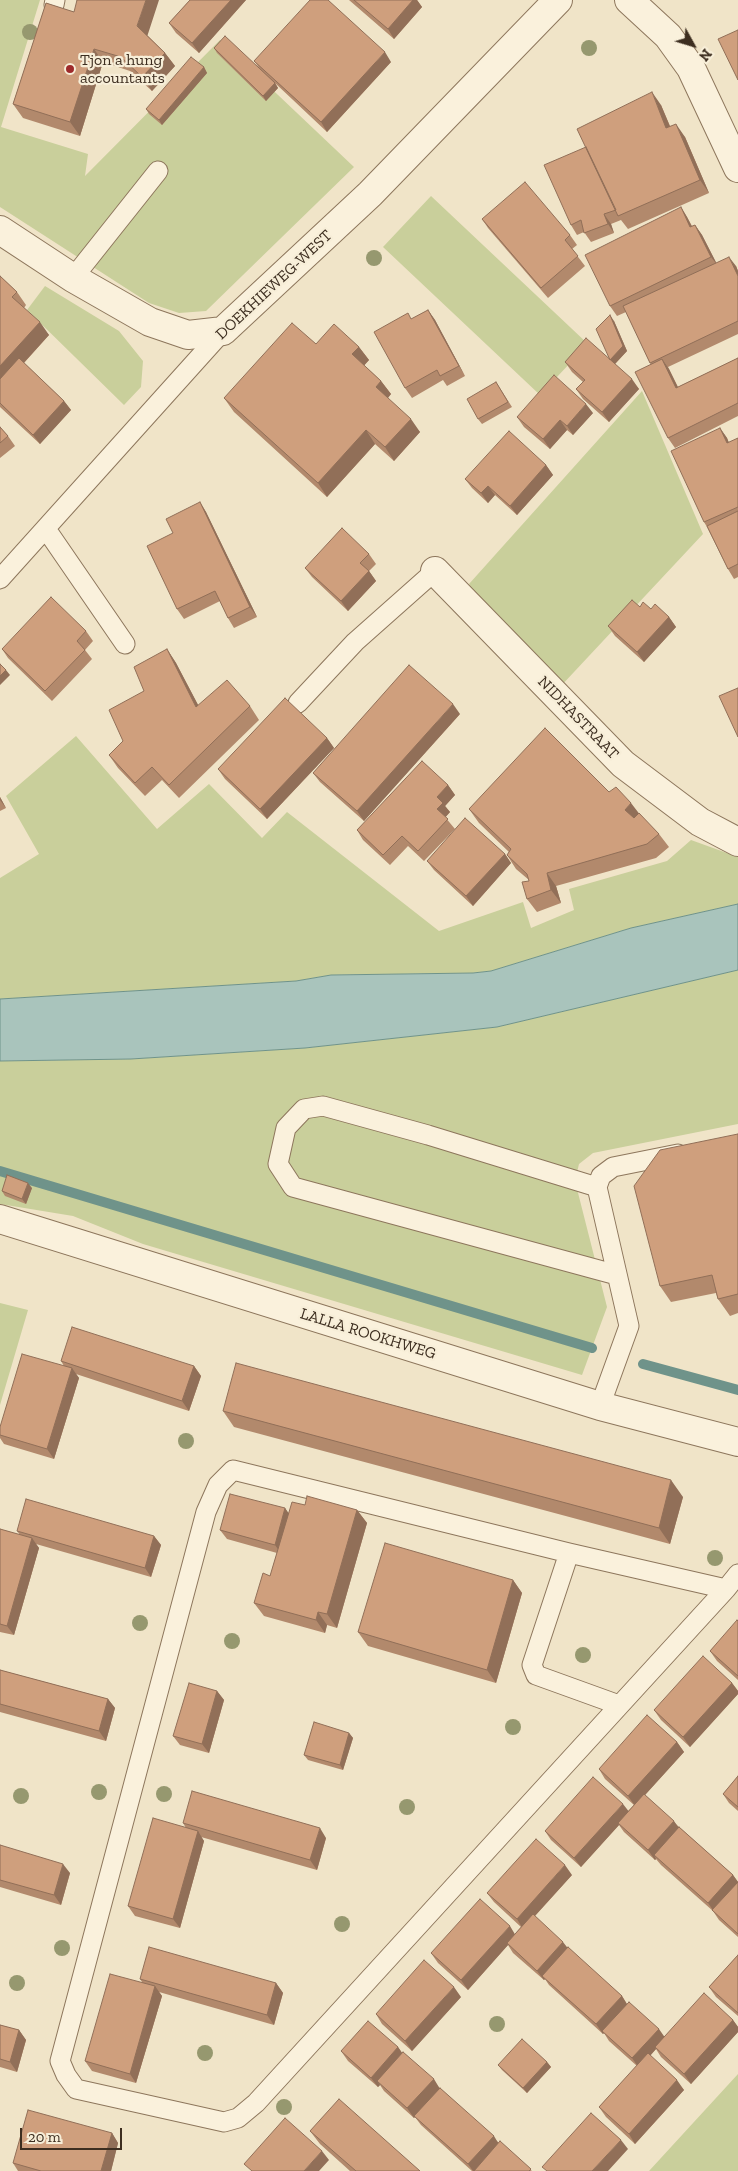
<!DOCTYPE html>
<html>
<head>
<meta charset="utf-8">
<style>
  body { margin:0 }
  #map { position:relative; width:738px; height:2171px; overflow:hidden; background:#f0e4c8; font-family:"Zilla Slab",serif }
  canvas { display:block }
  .north { position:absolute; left:668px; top:20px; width:50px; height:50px; -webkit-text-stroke:4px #f7eed8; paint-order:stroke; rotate:129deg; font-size:14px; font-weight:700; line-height:20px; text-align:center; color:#3d2e20 }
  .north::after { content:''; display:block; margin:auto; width:18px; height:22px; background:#3d2e20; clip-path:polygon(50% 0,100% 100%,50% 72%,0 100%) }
  .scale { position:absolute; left:20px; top:2128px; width:102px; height:22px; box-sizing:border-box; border:2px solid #3d2e20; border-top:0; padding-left:6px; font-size:15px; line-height:18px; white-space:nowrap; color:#3d2e20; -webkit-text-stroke:4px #f7eed8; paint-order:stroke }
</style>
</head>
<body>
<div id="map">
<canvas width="738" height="2171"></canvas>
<div class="north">N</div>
<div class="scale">20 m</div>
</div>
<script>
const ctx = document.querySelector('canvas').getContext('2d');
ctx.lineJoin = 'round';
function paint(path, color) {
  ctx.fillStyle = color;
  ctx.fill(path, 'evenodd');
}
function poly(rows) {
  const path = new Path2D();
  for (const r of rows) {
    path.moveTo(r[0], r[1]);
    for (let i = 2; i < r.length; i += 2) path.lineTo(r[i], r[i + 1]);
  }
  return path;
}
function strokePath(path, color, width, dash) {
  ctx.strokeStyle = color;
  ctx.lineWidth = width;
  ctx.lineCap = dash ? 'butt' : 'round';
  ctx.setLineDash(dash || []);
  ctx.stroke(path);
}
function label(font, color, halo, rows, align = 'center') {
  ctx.font = font + ' "Zilla Slab",serif';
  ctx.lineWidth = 4.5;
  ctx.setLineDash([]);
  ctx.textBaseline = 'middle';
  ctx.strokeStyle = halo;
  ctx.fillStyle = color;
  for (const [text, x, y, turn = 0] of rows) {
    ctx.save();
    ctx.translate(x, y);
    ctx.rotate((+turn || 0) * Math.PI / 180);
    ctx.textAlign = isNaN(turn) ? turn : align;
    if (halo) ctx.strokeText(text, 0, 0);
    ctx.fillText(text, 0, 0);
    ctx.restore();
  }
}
paint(poly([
  [0,0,40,0,1,127,88,154,85,176,220,40,354,167,206,311,179,313,149,303,0,207],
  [431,196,588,344,540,395,383,247],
  [45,286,119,331,143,361,141,387,124,405,27,310],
  [642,391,703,534,560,687,482,606,469,584],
  [76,736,157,829,209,784,262,838,287,812,439,931,523,902,531,928,574,910,569,889,667,861,691,840,738,857,738,904,631,928,491,971,473,973,331,975,296,981,0,999,0,878,39,854,6,796],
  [738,970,738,1124,593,1153,579,1164,575,1181,607,1307,582,1375,143,1244,73,1216,0,1204,0,1061,131,1059,305,1048,497,1027],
  [0,1303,28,1310,0,1405],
  [738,2074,738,2171,649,2171]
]), '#c9cf9b');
const water = poly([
  [738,904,738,970,497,1027,305,1048,131,1059,0,1061,0,999,296,981,331,975,473,973,491,971,631,928,738,904]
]);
paint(water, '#a9c4bc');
strokePath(water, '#6f938a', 1);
strokePath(poly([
  [0,1171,592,1348],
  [643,1364,738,1390]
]), '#6f938a', 10);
const service = poly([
  [54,5,55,0],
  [73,278,158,171],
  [46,529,125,644],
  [0,579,223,331],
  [298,703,355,642,435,571],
  [597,1187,428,1135,323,1106,304,1109,286,1128,278,1164,293,1187,617,1275],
  [600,1406,629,1326,597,1187,601,1176,613,1167,678,1154],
  [569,1553,532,1665,536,1675,619,1705],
  [726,1589,569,1553,233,1470,218,1485,206,1512,60,2061,66,2075,76,2089,224,2122,238,2118,256,2103,726,1589,738,1574]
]);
const minor = poly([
  [629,0,668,36,691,68,738,168],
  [0,230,73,278,150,322,188,335,223,331,370,194,558,0],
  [435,571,623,764,700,822,738,842]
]);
const tertiary = poly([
  [0,1219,600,1406,738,1442]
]);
strokePath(service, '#8d765c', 21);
strokePath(minor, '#8d765c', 30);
strokePath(tertiary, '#8d765c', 30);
strokePath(service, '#faf1dc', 19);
strokePath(minor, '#faf1dc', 28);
strokePath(tertiary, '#faf1dc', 28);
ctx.fillStyle = '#96986f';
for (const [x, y] of [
  [30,32],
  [589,48],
  [374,258],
  [186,1441],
  [715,1558],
  [140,1623],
  [232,1641],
  [583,1655],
  [513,1727],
  [99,1792],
  [164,1794],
  [21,1796],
  [407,1807],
  [342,1924],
  [62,1948],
  [17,1983],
  [497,2024],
  [205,2053],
  [284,2107]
]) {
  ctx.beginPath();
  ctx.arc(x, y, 8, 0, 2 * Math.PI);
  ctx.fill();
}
paint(poly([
  [190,0,246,0,199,53,176,33,169,23],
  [349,0,417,0,422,7,394,39],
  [46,3,148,36,165,53,175,66,152,91,130,71,103,62,80,136,23,118,13,104],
  [214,48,260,69,254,61,391,62,327,132,275,83,278,88,266,101,217,53],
  [204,67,207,73,162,125,149,114,146,109],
  [661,105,670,126,685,137,709,193,628,229,621,220,611,224,614,233,591,242,584,232,577,235,571,225,586,147],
  [681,207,687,217,692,226,695,225,702,235,716,263,736,266,738,271,738,334,668,367,678,387,738,358,738,416,675,448,668,438,651,365,626,312,617,316,610,306],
  [482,219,570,235,577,245,572,249,585,266,548,298,488,228],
  [0,276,17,292,26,305,24,308,49,335,24,363,64,401,71,410,40,444,0,407],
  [428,310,435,320,465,376,447,386,443,380,412,398,405,388,412,319],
  [614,321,627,351,615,364,639,389,609,422,583,399,576,389,583,382,572,372,565,362,610,360],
  [316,344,359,347,369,360,364,365,381,381,391,394,388,398,420,432,394,461,375,444,327,497,234,412,224,398],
  [496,382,512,407,482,424,478,419],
  [593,413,573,435,567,430,550,449,524,427,517,417],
  [0,427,8,436,15,446,0,458],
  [720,428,727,438,729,443,738,438,738,577,734,579,728,569,707,527,704,522],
  [546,465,553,475,517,515,495,495,488,503,472,488,465,479],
  [200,502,206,512,257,617,234,628,228,618,220,601,184,619,177,609,173,533],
  [369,554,376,564,369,571,376,581,348,611,312,577,305,568],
  [640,607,651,609,669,617,676,627,644,662,615,636,608,626],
  [86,631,93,641,85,650,92,659,52,701,8,658,2,649],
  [167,649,176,663,198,705,250,706,259,720,179,798,162,780,145,796,118,768,109,755,123,741,144,691],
  [460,714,364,821,320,782,313,773],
  [327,738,334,748,267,819,225,779,218,769],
  [448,785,455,795,445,806,450,812,445,817,455,829,424,861,408,846,390,865,363,840,357,830],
  [609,792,639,814,659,834,669,847,656,858,556,886,561,903,537,912,527,899,529,880,516,869,507,855,509,852,479,823,469,809],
  [0,797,6,808,0,811],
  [505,854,511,863,473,906,434,870,427,861],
  [738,1134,738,1313,730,1316,718,1299,716,1293,671,1302,660,1286],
  [32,1188,26,1204,5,1196,2,1191],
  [61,1361,194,1366,201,1376,189,1411,76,1374,79,1378,54,1459,4,1444,0,1438,0,1427,64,1366],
  [223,1411,683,1497,670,1544,234,1427],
  [305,1505,357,1510,367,1523,337,1628,327,1625,325,1633,264,1616,254,1603,270,1576,277,1553,227,1539,220,1530,285,1508,288,1513],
  [0,1529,20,1535,17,1531,154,1536,161,1545,151,1577,36,1544,39,1548,14,1635,0,1632],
  [513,1580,522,1593,496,1683,368,1646,358,1632],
  [738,1621,738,1680,717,1661,710,1651],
  [0,1670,108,1699,115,1708,106,1741,0,1712],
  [732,1683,738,1691,738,1694,690,1747,661,1720,654,1710],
  [217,1691,224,1700,209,1753,180,1745,173,1736],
  [349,1733,353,1738,343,1770,308,1760,304,1755],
  [677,1742,684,1752,645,1795,679,1827,733,1875,738,1882,738,1937,719,1920,713,1911,661,1865,656,1859,655,1860,624,1832,619,1825,581,1867,551,1840,545,1831,628,1811,634,1805,605,1779,599,1769],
  [738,1776,738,1811,729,1803,723,1794],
  [183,1823,326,1838,317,1870,201,1837,204,1841,180,1928,135,1916,128,1906,186,1828],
  [0,1845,70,1873,61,1905,0,1887],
  [572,1875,535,1916,567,1948,622,1996,627,2004,664,2037,733,2020,738,2027,738,2032,691,2084,661,2057,656,2049,650,2056,684,2090,635,2144,606,2117,599,2107,637,2066,609,2041,604,2033,603,2034,549,1985,545,1979,544,1980,513,1953,508,1945,468,1990,438,1963,431,1953,515,1934,521,1927,494,1902,487,1893],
  [738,1955,738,2016,716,1997,709,1987],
  [140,1979,276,1983,283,1993,274,2025,159,1992,162,1996,136,2083,92,2071,85,2061,142,1982],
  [461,1997,412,2051,382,2024,376,2014],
  [0,2025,19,2030,26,2040,17,2072,0,2067],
  [398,2047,402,2053,499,2143,532,2171,472,2171,421,2125,415,2117,414,2118,384,2091,380,2085,378,2087,348,2061,341,2051],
  [547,2062,551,2067,527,2093,502,2070,498,2065],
  [310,2131,420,2171,350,2171,320,2144],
  [112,2133,118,2143,111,2171,18,2171,13,2163]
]), '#b2896c');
paint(poly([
  [146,0,159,0,146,40,137,26],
  [231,0,246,0,199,53,192,43],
  [413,0,417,0,422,7,394,39,388,29],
  [94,49,103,62,80,136,70,122],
  [385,52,391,62,327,132,321,122],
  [165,53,175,66,152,91,142,77],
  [204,67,207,73,162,125,159,120],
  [275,83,278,88,266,101,263,96],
  [652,92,661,105,676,141,666,128],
  [676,124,685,137,709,193,700,180],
  [681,207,687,217,697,237,690,227],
  [604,214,611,224,614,233,608,224],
  [695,225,702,235,718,266,711,257],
  [729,257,736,266,738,271,738,276],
  [428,310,435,320,465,376,459,366],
  [610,315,614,321,627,351,614,365,610,360],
  [40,322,49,335,0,389,0,366],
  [359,347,369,360,362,368,352,354],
  [662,359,669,369,683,398,676,388],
  [632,379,639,389,609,422,602,412],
  [381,381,391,394,386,400,376,387],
  [64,401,71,410,40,444,33,435],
  [586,404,593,413,573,435,567,426],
  [411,419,420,432,394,461,385,447],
  [560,420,567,430,550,449,543,439],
  [720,428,727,438,733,453,727,443],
  [366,430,375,444,327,497,318,483],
  [546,465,553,475,517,515,510,506],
  [488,486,495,495,488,503,481,493],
  [200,502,206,512,257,617,250,607],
  [369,571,376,581,348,611,341,601],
  [669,617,676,627,644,662,637,652],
  [167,649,176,663,206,720,196,707],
  [6,670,10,675,0,685,0,676],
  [453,704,460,714,364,821,357,811],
  [327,738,334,748,267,819,260,809],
  [448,785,455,795,445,806,450,812,444,819,437,809,437,797],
  [0,797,6,808,0,800],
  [631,803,641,816,635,824,625,810],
  [505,854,511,863,473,906,466,896],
  [547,873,556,886,561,903,551,890],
  [28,1183,32,1188,26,1204,22,1199],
  [194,1366,201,1376,189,1411,182,1401],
  [72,1368,79,1378,54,1459,47,1449],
  [671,1480,683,1497,670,1544,659,1528],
  [285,1508,292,1518,282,1555,275,1545],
  [357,1510,367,1523,337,1628,327,1614],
  [154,1536,161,1545,151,1577,145,1568],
  [32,1538,39,1548,14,1635,7,1626],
  [513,1580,522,1593,496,1683,487,1670],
  [318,1612,327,1625,325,1633,316,1620],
  [732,1683,738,1691,738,1694,690,1747,683,1737],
  [217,1691,224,1700,209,1753,202,1744],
  [108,1699,115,1708,106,1741,99,1731],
  [349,1733,353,1738,343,1770,340,1765],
  [677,1742,684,1752,635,1806,628,1796],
  [623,1804,630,1813,618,1823,619,1825,581,1867,574,1858],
  [674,1821,681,1831,654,1855,656,1859,655,1860,648,1850],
  [320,1828,326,1838,317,1870,310,1860],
  [198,1831,204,1841,180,1928,173,1919],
  [63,1864,70,1873,61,1905,54,1895],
  [565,1865,572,1875,523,1929,517,1919],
  [733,1875,738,1882,715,1913,708,1903],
  [510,1926,516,1936,507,1943,508,1945,468,1990,461,1980],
  [563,1942,570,1951,542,1976,545,1979,544,1980,537,1971],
  [276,1983,283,1993,274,2025,267,2015],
  [155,1986,162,1996,136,2083,130,2074],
  [454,1987,461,1997,412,2051,405,2041],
  [622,1996,628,2006,602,2031,604,2033,603,2034,596,2024],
  [733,2020,738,2027,738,2032,691,2084,684,2074],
  [659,2029,666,2039,655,2047,656,2049,639,2068,632,2058],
  [19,2030,26,2040,17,2072,10,2062],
  [398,2047,405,2057,377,2081,380,2085,378,2087,371,2078],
  [547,2062,551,2067,527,2093,523,2088],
  [434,2079,440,2089,414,2118,407,2108],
  [677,2080,684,2090,635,2144,629,2134],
  [112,2133,118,2143,111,2171,101,2171],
  [494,2136,500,2146,474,2171,473,2171,468,2164],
  [621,2140,628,2149,608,2171,592,2171],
  [322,2151,329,2160,319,2171,304,2171]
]), '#916f58');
const building = poly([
  [77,0,146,0,137,26,165,53,142,77,121,57,94,49,70,122,13,104,46,3,74,12,77,0],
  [190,0,231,0,192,43,169,23,190,0],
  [310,0,328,0,385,52,321,122,254,61,310,0],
  [354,0,413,0,388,29,354,0],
  [738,30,738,80,718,39,738,30],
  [225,36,275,83,263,96,214,48,225,36],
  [191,57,204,67,159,120,146,109,191,57],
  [652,92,666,128,676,124,700,180,618,216,577,129,652,92],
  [586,147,616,210,604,214,608,224,584,233,581,220,571,225,544,165,586,147],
  [525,182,570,235,565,240,578,256,541,288,482,219,525,182],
  [681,207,690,227,695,225,711,257,610,306,585,255,681,207],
  [729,257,738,276,738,321,650,363,623,306,729,257],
  [0,276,17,292,12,297,40,322,0,366,0,276],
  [428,310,459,366,440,376,437,370,405,388,374,332,408,313,411,319,428,310],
  [610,315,623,346,610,360,596,329,610,315],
  [292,323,316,344,334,324,359,347,352,354,381,381,376,387,411,419,385,447,366,430,318,483,224,398,292,323],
  [586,338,632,379,602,412,576,389,585,380,565,362,586,338],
  [19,358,64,401,33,435,0,403,0,379,19,358],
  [738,358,738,403,668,438,635,372,662,359,676,388,738,358],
  [554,375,586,404,567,426,560,420,543,439,517,417,554,375],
  [496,382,508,402,478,419,467,399,496,382],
  [0,427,8,436,0,443,0,427],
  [720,428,727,443,738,438,738,507,704,522,671,451,720,428],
  [509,431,546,465,510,506,488,486,481,493,465,479,509,431],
  [200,502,250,607,228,618,215,591,177,609,147,546,173,533,166,519,200,502],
  [738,511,738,564,728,569,707,526,738,511],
  [342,528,369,554,360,563,369,571,341,601,305,568,342,528],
  [51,597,86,631,77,641,85,650,45,691,2,649,51,597],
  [632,600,640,607,643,602,651,609,655,604,669,617,637,652,608,626,632,600],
  [167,649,196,707,227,680,250,706,169,785,152,767,135,783,109,755,123,741,109,710,144,691,134,667,167,649],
  [0,664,6,670,0,676,0,664],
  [409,665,453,704,357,811,313,773,409,665],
  [738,688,738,737,719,696,738,688],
  [285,698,327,738,260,809,218,769,285,698],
  [545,728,609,792,616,787,631,803,625,810,634,818,639,813,659,834,647,844,547,873,551,890,527,899,522,882,529,881,527,874,507,855,511,849,469,809,545,728],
  [422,761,448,785,437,797,443,803,437,809,448,819,418,851,402,836,383,855,357,830,422,761],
  [465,818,505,854,466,896,427,861,465,818],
  [738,1134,738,1294,718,1299,712,1275,660,1286,634,1186,660,1150,738,1134],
  [7,1175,28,1183,22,1199,2,1191,7,1175],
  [72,1327,194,1366,182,1401,61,1361,72,1327],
  [22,1354,72,1368,47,1449,0,1435,0,1427,22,1354],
  [236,1363,671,1480,659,1528,223,1411,236,1363],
  [230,1494,285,1508,275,1545,220,1530,230,1494],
  [307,1496,357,1510,327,1614,318,1612,316,1620,254,1603,263,1573,270,1576,292,1502,305,1505,307,1496],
  [26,1499,154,1536,145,1568,17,1531,26,1499],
  [0,1529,32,1538,7,1626,0,1624,0,1529],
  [385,1543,513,1580,487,1670,358,1632,385,1543],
  [737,1620,738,1621,738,1676,710,1651,737,1620],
  [703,1656,732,1683,683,1737,654,1710,703,1656],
  [0,1670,108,1699,99,1731,0,1704,0,1670],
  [189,1683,217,1691,202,1744,173,1736,189,1683],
  [647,1715,677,1742,628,1796,599,1769,647,1715],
  [314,1722,349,1733,340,1765,304,1755,314,1722],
  [738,1776,738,1807,723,1794,738,1776],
  [593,1777,623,1804,574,1858,545,1831,593,1777],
  [192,1791,320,1828,310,1860,183,1823,192,1791],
  [644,1794,674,1821,648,1850,618,1823,644,1794],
  [153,1818,198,1831,173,1919,128,1906,153,1818],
  [679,1827,733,1875,708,1903,654,1855,679,1827],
  [536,1839,565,1865,517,1919,487,1893,536,1839],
  [0,1845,63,1864,54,1895,0,1880,0,1845],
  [738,1882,738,1934,712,1910,738,1882],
  [480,1899,510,1926,461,1980,431,1953,480,1899],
  [533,1914,563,1942,537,1971,507,1943,533,1914],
  [149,1947,276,1983,267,2015,140,1979,149,1947],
  [568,1947,622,1996,596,2024,542,1976,568,1947],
  [738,1955,738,2013,709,1987,738,1955],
  [424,1960,454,1987,405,2041,376,2014,424,1960],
  [110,1974,155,1986,130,2074,85,2061,110,1974],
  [704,1993,733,2020,684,2074,655,2047,704,1993],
  [629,2002,659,2029,632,2058,602,2031,629,2002],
  [368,2021,398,2047,371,2078,341,2051,368,2021],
  [0,2025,19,2030,10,2062,0,2059,0,2025],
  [522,2039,547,2062,523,2088,498,2065,522,2039],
  [403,2052,434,2079,407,2108,377,2081,403,2052],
  [648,2053,677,2080,629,2134,599,2107,648,2053],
  [440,2088,494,2136,468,2164,414,2116,440,2088],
  [339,2099,420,2171,356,2171,310,2131,339,2099],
  [28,2110,112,2133,101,2171,41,2171,13,2163,28,2110],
  [591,2113,621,2140,592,2171,547,2171,542,2167,591,2113],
  [285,2118,322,2151,304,2171,252,2171,244,2164,285,2118],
  [500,2141,531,2169,529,2171,474,2171,500,2141]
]);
paint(building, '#cf9f7d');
strokePath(building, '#916f58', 1);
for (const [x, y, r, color] of [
  [70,69,5,"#9e2a2b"]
]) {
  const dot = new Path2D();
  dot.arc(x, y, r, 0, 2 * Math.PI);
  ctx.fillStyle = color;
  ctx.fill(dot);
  strokePath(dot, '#f7eed8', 2);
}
label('16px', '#3d2e20', '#f7eed8', [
  ["Tjon a hung",80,60],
  ["accountants",80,78]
], 'left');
label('16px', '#3d2e20', '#f7eed8', [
  ["DOEKHIEWEG-WEST",274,285,-43],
  ["NIDHASTRAAT",578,718,46],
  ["LALLA ROOKHWEG",368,1334,17]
]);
</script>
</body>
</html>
